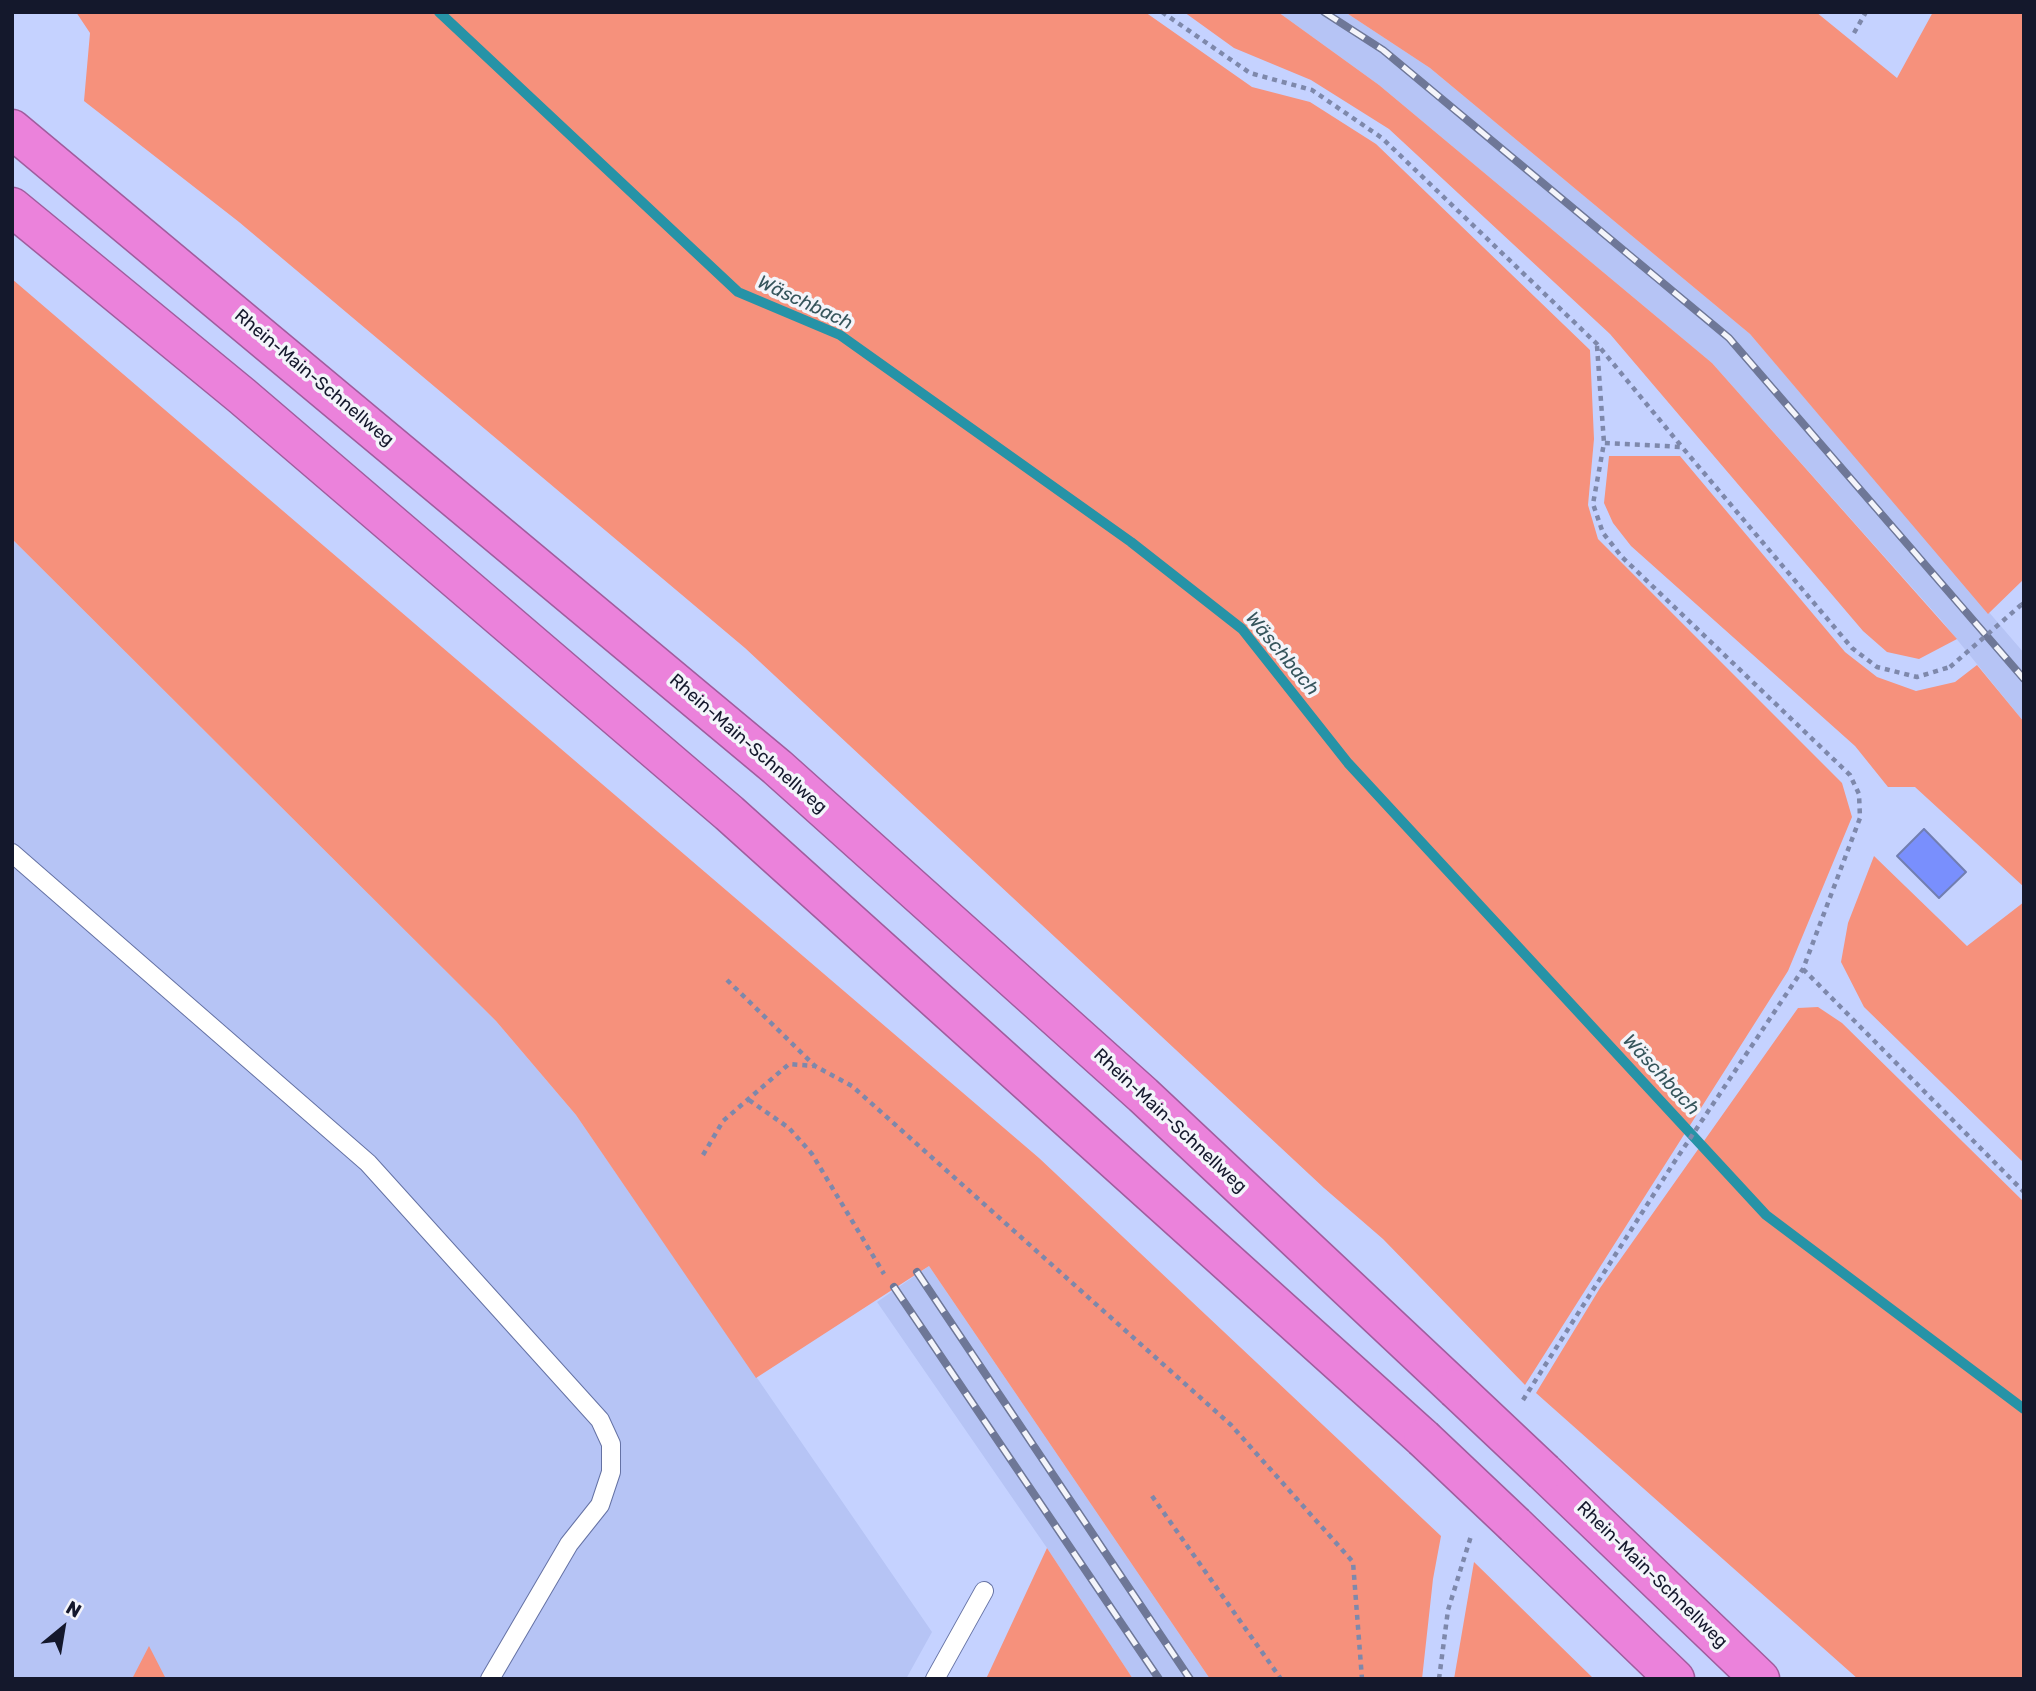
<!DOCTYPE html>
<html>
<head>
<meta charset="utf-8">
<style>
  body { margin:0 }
  #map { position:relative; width:2036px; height:1691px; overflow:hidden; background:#c5d2ff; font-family:Rubik,sans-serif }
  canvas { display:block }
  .frame { position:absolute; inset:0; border:14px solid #14182c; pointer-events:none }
  .north { position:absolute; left:28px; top:1593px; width:70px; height:70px; -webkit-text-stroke:5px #f3f4fa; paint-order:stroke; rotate:30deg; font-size:19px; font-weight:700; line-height:28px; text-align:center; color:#14182c }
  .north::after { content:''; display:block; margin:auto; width:24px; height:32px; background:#14182c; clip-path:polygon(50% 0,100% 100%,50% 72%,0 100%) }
</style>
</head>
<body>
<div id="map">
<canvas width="2036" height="1691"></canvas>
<div class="frame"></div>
<div class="north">N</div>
</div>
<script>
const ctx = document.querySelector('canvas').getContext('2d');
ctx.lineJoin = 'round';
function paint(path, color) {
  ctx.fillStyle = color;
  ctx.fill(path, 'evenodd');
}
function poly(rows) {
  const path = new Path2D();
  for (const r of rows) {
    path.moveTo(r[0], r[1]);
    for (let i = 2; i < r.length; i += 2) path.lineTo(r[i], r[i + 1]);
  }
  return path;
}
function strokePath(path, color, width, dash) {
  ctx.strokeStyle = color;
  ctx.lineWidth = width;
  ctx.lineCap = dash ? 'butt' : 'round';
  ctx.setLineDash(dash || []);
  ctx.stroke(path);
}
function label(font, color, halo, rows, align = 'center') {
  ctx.font = font + ' Rubik,sans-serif';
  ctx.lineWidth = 7;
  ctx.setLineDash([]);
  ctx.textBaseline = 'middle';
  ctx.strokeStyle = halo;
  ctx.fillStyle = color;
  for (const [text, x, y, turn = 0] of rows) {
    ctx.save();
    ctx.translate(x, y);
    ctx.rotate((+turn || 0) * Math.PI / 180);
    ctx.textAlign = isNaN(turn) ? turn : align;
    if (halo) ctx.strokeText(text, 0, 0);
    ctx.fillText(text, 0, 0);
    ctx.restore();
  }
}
paint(poly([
  [1278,12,1345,12,1430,68,1750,334,2024,653,2024,722,1942,621,1712,363,1379,85],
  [12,539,496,1021,576,1115,932,1632,906,1679,12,1679],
  [929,1266,1210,1679,1133,1679,1047,1548,877,1302]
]), '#b6c4f5');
paint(poly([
  [76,12,1145,12,1252,87,1310,102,1376,144,1590,350,1594,439,1588,505,1598,539,1842,783,1852,817,1788,971,1525,1385,1383,1239,1324,1188,745,648,239,222,84,101,90,33],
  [1184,12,1278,12,1379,85,1712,363,1957,639,1919,659,1887,652,1863,631,1610,334,1389,129,1311,80,1234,48],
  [1345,12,1816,12,1897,78,1933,12,2024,12,2024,579,1988,614,1750,334,1430,68],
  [12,279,1039,1158,1441,1536,1433,1579,1422,1679,1210,1679,929,1266,756,1378,576,1115,496,1021,12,539],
  [1609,456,1680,456,1845,652,1877,677,1916,691,1955,682,1977,665,2024,722,2024,887,1915,787,1888,787,1855,746,1631,546,1613,523,1604,503],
  [1874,856,1967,946,2024,902,2024,1163,1864,1007,1841,962,1848,923],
  [1818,1007,1842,1023,2024,1202,2024,1679,1858,1679,1536,1393,1600,1288,1798,1008],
  [1047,1548,1133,1679,986,1679],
  [1474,1562,1594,1679,1454,1679],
  [149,1646,166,1679,132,1679]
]), '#f6917c');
strokePath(poly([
  [439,12,738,292,840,335,1131,542,1242,629,1348,763,1766,1215,2024,1409]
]), '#2693a7', 10);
const building = poly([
  [1924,829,1966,872,1939,898,1897,856,1924,829]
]);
paint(building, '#798ffd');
strokePath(building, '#717eb1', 2);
const service = poly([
  [12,853,368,1163,600,1420,611,1444,611,1472,600,1505,569,1544,490,1679],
  [935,1679,984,1591]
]);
const motorway = poly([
  [12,129,777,767,1143,1095,1456,1389],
  [12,207,242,396,729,813,1423,1438],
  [1544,1472,1760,1679],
  [1515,1525,1675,1679]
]);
strokePath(service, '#6572a4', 20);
strokePath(motorway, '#a05d9e', 41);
strokePath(poly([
  [1162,12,1250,73,1312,90,1382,138,1597,344,1682,447],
  [1854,33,1866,12],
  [1597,346,1604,443],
  [2021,605,2024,603],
  [1803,969,2024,1192],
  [727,980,815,1066,852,1086,1231,1425,1353,1562,1362,1679],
  [749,1100,789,1128,812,1154,884,1274],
  [703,1155,723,1121,789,1064,814,1066],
  [1523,1400,1673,1164,1803,969,1860,818,1859,794,1850,775,1622,557,1603,533,1593,504,1604,443,1682,447,1852,648,1877,667,1917,677,1950,667],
  [1152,1496,1281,1679],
  [1439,1679,1448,1610,1471,1536]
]), '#7e88ab', 4.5, [5, 5]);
strokePath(service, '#fff', 18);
strokePath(motorway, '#eb82db', 38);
const rail = poly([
  [1324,12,1383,50,1729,338,2024,679],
  [917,1272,1190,1679],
  [894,1287,1159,1679]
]);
strokePath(rail, '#6e7797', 8);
strokePath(rail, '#f3f4fa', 5, [16]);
const motorwayBridge = poly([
  [1456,1389,1544,1472],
  [1423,1438,1515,1525]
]);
strokePath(motorwayBridge, '#a05d9e', 41, []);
strokePath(poly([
  [1950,667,2021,605]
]), '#7e88ab', 4.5, [5, 5]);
strokePath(motorwayBridge, '#eb82db', 38);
label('18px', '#14182c', '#f3f4fa', [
  ["Rhein-Main-Schnellweg",314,378,40],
  ["Rhein-Main-Schnellweg",748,744,41],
  ["Rhein-Main-Schnellweg",1170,1121,43],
  ["Rhein-Main-Schnellweg",1652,1575,44]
]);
label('italic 19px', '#36555c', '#f3f4fa', [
  ["Wäschbach",805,303,25],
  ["Wäschbach",1282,654,50],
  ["Wäschbach",1661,1075,47]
]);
</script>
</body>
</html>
